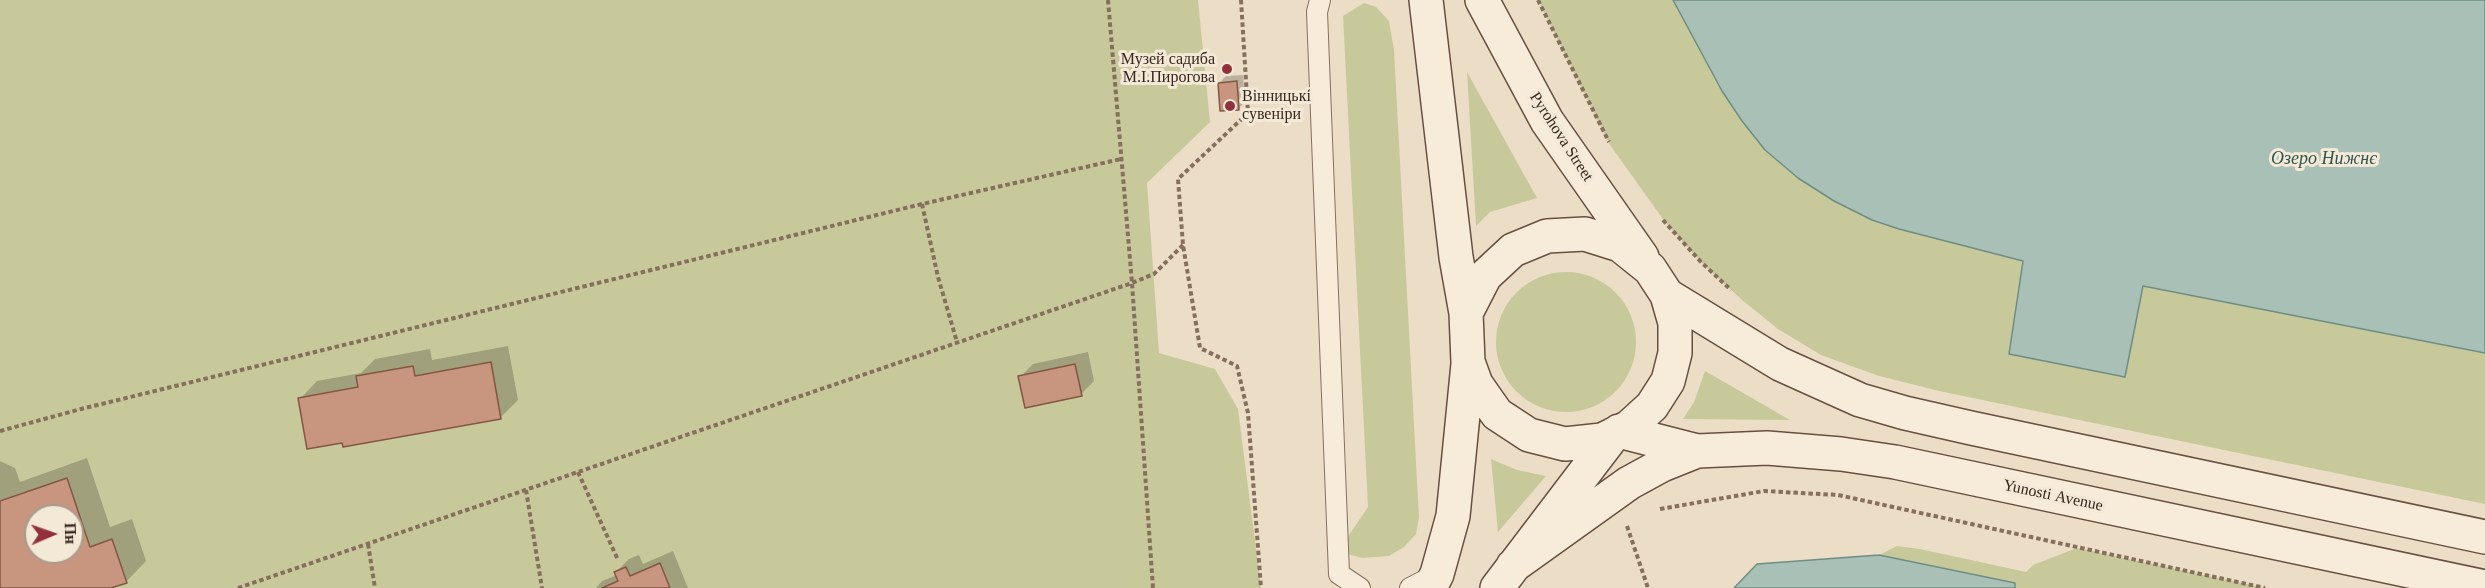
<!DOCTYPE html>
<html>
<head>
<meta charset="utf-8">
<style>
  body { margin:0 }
  #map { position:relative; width:2485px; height:588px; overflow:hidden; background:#ecddc7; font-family:"Times New Roman",serif }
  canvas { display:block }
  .north { position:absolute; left:24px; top:504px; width:60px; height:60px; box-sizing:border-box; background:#f4e8d6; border:2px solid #a89c8d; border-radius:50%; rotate:88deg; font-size:16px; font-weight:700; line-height:24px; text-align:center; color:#372920 }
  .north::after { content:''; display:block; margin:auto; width:21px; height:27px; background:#92313b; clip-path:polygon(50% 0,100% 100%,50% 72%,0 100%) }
</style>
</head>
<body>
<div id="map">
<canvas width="2485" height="588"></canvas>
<div class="north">Пн</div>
</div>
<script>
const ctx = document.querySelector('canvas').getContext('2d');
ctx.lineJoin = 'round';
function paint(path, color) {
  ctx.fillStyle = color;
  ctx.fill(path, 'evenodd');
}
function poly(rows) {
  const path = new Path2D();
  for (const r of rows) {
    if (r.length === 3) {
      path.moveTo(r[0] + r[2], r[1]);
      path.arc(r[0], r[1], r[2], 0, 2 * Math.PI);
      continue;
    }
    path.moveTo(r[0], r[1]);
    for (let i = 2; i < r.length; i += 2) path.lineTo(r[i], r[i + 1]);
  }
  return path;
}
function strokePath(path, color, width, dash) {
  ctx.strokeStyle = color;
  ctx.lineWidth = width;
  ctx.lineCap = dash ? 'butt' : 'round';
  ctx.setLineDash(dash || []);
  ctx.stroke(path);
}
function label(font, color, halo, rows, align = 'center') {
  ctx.font = font + ' "Times New Roman",serif';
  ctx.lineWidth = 6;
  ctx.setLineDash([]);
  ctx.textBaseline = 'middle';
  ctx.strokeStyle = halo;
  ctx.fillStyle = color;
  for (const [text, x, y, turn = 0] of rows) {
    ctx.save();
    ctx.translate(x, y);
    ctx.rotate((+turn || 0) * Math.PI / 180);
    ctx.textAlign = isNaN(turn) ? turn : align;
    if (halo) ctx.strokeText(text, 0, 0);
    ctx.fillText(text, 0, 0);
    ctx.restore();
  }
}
paint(poly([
  [0,0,1198,0,1210,122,1147,183,1159,353,1215,369,1238,409,1261,588,0,588],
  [36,516,72,516,72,552,36,552],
  [1538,0,1673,0,1722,91,1742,121,1765,150,1798,178,1834,201,1872,220,1899,229,2024,261,2009,354,2143,286,2485,353,2485,504,1939,391,1879,376,1821,355,1778,329,1742,300,1701,262,1665,222,1610,145],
  [1364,3,1376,7,1389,21,1394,50,1419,518,1416,534,1404,547,1389,556,1362,558,1344,553,1349,535,1368,507,1343,16],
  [1467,72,1537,198,1490,212,1476,226],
  [1566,342,70],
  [1705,371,1790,420,1683,419,1694,402],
  [1491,459,1517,470,1546,476,1498,532],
  [1897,546,1920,549,2026,572,2033,565,2077,548,2265,588,1894,588,1879,555]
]), '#c8c99b');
const water = poly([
  [1673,0,2485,0,2485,353,2143,286,2125,377,2009,354,2023,261,1899,229,1872,220,1834,201,1798,178,1765,150,1742,121,1722,91,1673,0],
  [1879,555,2015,583,2015,588,1734,588,1757,564,1879,555]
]);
paint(water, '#a8c0b6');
strokePath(water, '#6f8e83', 1.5);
paint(poly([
  [1243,75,1245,102,1238,109,1219,83,1226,76],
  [508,346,518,400,501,417,343,441,300,399,317,381,361,373,375,359,430,349,432,360],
  [1088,352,1094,381,1081,394,1020,377,1033,364],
  [87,458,110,527,132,519,146,561,126,582,106,588,0,588,0,461,15,468,20,482],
  [36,516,72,516,72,552,36,552],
  [673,551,688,588,596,588,602,581,617,575,616,572,629,559,639,555,643,564]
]), '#0003');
const building = poly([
  [1237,81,1239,110,1220,111,1218,83,1237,81],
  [491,362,501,419,343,447,342,443,307,449,298,398,358,387,356,376,413,366,415,376,491,362],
  [1075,364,1082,396,1025,408,1018,376,1075,364],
  [67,478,90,547,112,539,127,583,111,588,0,588,0,501,67,478],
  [36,516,72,516,72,552,36,552,36,516],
  [660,563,670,588,602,588,618,581,614,572,626,567,630,576,660,563]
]);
paint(building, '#c8967f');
strokePath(building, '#845744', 1.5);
const lane = poly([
  [1320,0,1317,12,1339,574,1360,588],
  [1410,588,1437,574]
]);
const secondary = poly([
  [1426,0,1456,257,1466,313,1468,362,1476,384,1497,414,1529,435,1565,444,1602,440,1629,427,1652,406,1668,381,1675,353,1675,323,1667,295,1650,269,1620,245,1585,234,1547,236,1513,250,1485,276,1466,313],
  [1482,0,1547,121,1642,257],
  [1667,295,1780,364,1860,400,1905,413,1971,428,2485,537],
  [1619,431,1697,451,1767,448,1841,454,1895,462,2485,587],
  [1513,566,1629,483,1662,465,1697,451],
  [1430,588,1437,574,1453,516,1468,364],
  [1497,588,1614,434]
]);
strokePath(lane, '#866f5d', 22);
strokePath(secondary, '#685040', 36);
strokePath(poly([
  [1108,0,1132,283,1153,588],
  [1241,0,1248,113,1178,179,1183,245,1200,348,1237,366,1248,413,1261,588],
  [1538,0,1609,142],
  [922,204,938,277,957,342],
  [1663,220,1701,262,1731,290],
  [0,431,81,409,922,204,1121,159],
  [578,472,618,560],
  [526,490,542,588],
  [1660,509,1764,491,1838,495,2265,588],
  [1627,526,1648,588],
  [368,544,375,588],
  [238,588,1132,283,1154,274,1183,245]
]), '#866f5d', 4, [4.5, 3]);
strokePath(lane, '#f7ebd9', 20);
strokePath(secondary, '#f7ebd9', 33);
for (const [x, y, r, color] of [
  [1227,69,6,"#92313b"],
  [1230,106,6,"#92313b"]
]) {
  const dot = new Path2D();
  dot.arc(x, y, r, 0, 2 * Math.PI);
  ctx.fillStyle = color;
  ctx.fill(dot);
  strokePath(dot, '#f4e8d6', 2);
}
label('16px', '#372920', '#f4e8d6', [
  ["Музей садиба",1215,60],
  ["М.І.Пирогова",1215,78],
  ["Вінницькі",1242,97,"left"],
  ["сувеніри",1242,115,"left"]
], 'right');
label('16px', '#372920', '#f4e8d6', [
  ["Pyrohova Street",1561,137,57],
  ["Yunosti Avenue",2053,496,12]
]);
label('italic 18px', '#305650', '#f4e8d6', [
  ["Озеро Нижнє",2324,159]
]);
</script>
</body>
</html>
